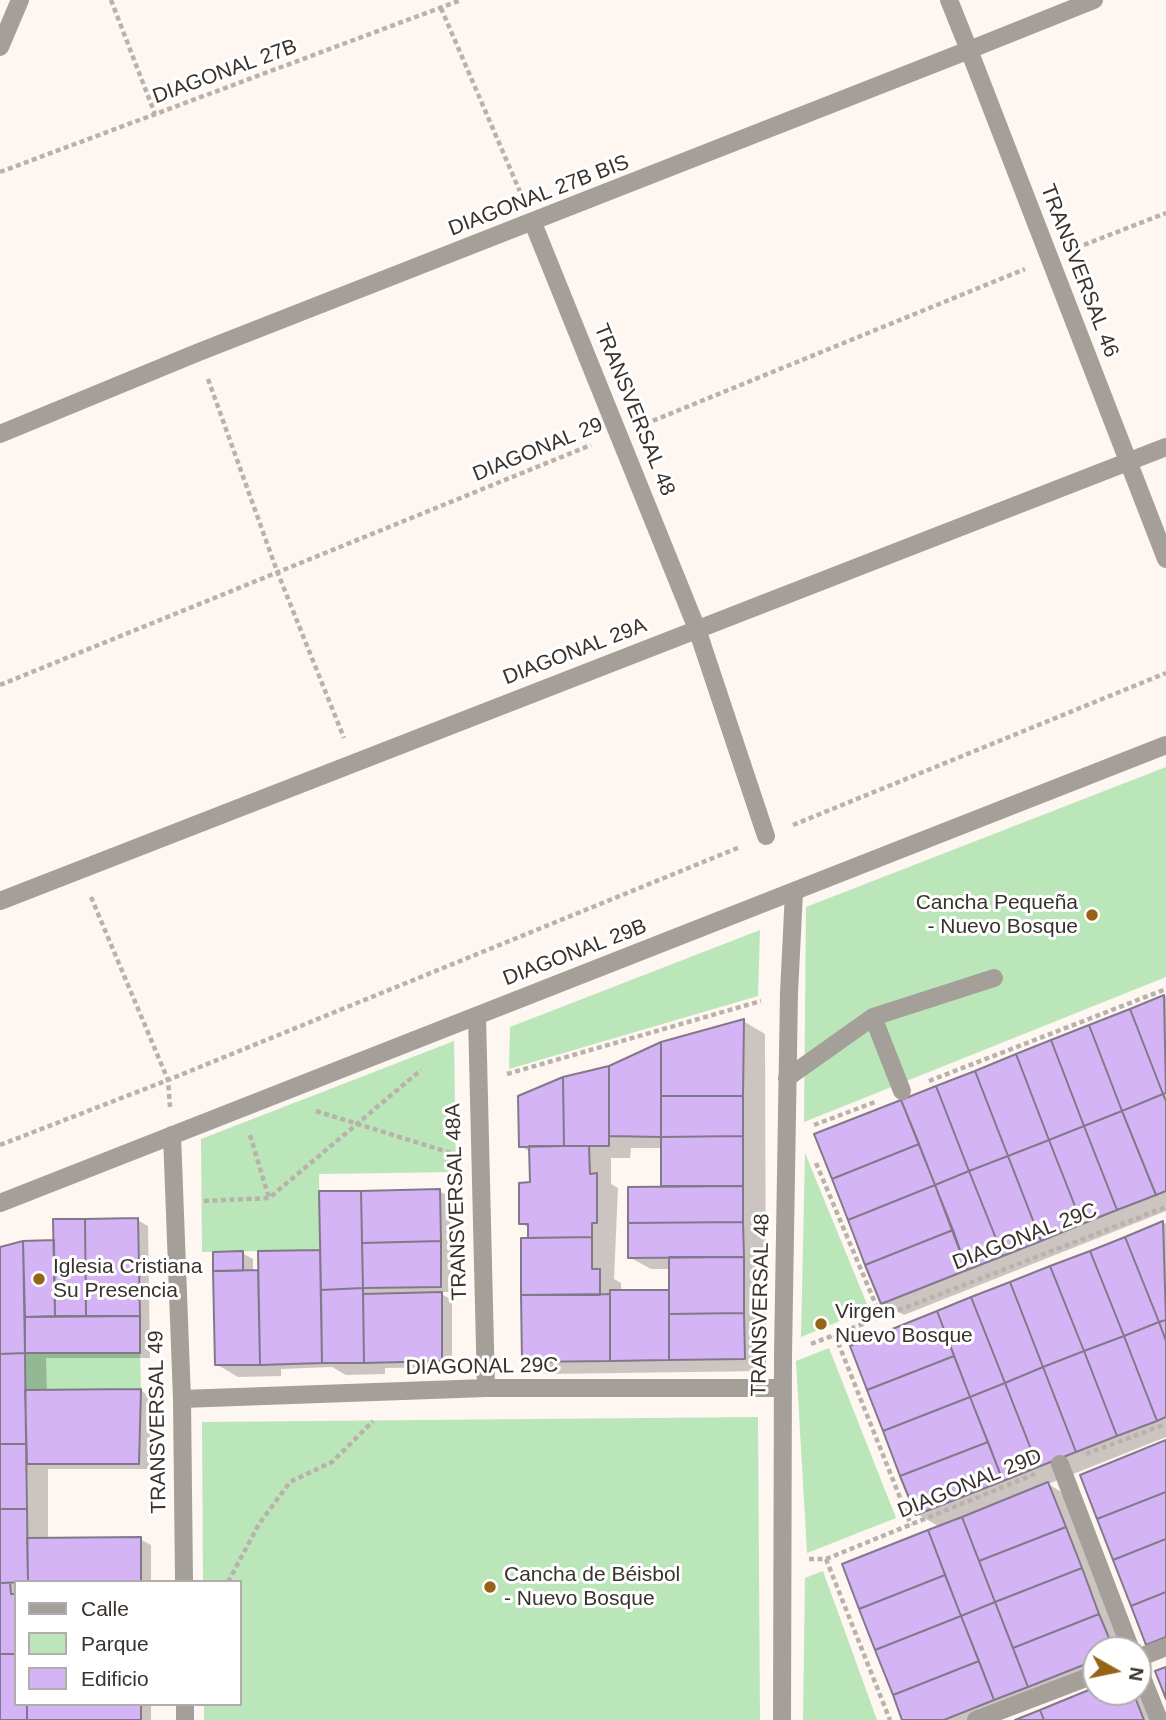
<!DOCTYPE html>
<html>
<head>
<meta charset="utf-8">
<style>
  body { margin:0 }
  #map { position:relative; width:1166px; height:1720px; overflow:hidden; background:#fef6f1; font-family:Arial,sans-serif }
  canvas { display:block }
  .legend { position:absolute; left:14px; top:1580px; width:228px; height:126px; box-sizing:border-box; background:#fff; border:2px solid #b0adab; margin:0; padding:9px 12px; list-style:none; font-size:21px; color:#39322d }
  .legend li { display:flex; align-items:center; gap:14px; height:35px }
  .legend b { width:35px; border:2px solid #b0adab }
  .north { position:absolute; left:1082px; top:1636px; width:70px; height:70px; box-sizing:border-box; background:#fff; border:2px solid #b0adab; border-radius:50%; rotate:99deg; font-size:19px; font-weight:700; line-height:28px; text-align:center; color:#39322d }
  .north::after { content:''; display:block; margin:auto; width:24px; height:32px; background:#966416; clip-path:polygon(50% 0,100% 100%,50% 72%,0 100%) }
</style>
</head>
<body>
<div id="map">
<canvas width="1166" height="1720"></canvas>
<ul class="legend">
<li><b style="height:9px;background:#a59f99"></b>Calle</li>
<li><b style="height:19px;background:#bae6b9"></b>Parque</li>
<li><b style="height:19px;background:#d5b4f5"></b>Edificio</li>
</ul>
<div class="north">N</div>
</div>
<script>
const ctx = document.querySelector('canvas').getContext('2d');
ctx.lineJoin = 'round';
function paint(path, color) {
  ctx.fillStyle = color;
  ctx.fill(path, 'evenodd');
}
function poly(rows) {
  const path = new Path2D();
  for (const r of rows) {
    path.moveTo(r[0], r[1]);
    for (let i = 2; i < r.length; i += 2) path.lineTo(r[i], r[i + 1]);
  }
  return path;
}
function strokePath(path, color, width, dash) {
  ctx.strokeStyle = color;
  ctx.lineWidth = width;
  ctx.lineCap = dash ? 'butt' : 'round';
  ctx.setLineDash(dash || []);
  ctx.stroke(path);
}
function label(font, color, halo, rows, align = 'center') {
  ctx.font = font + ' Arial,sans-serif';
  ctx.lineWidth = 6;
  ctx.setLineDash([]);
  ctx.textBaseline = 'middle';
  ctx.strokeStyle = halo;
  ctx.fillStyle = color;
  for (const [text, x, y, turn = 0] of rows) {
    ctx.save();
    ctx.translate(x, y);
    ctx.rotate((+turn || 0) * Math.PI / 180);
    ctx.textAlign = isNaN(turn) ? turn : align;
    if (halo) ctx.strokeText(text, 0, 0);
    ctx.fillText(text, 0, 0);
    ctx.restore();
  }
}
paint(poly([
  [1166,767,1166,977,804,1122,806,907],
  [760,930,758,996,509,1069,510,1027],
  [454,1041,456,1172,319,1174,320,1250,202,1252,201,1139],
  [805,1153,869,1309,801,1337],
  [829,1348,896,1518,807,1553,796,1361],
  [25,1353,140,1353,141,1389,25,1390],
  [758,1417,760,1720,204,1720,204,1704,240,1704,240,1582,203,1582,202,1422],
  [823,1571,877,1720,803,1720,805,1578]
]), '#bae6b9');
paint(poly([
  [1166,996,1166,1211,904,1315,882,1303,817,1135],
  [743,1021,765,1034,766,1371,546,1374,524,1361,530,1240,529,1228,521,1223,531,1184,531,1152,520,1146,609,1067],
  [631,1148,663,1148,663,1188,629,1257,651,1269,671,1269,671,1292,621,1292,621,1283,614,1279,618,1188,611,1184,611,1158,630,1158],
  [439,1191,450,1197,451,1292,438,1292,452,1300,452,1367,385,1368,385,1374,346,1375,332,1367,281,1369,281,1376,238,1377,216,1364,242,1253,253,1259,253,1272,260,1274,322,1253],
  [137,1220,148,1226,150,1358,46,1358,47,1392,140,1390,151,1397,149,1469,48,1469,48,1540,140,1539,151,1545,151,1582,16,1582,16,1704,151,1704,151,1720,0,1720,0,1249,23,1243,56,1242],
  [1166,1223,1166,1437,1048,1484,1070,1497,1130,1650,1096,1650,1096,1681,996,1720,904,1720,844,1565,940,1527,917,1514,852,1347],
  [1138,1684,1160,1720,1019,1720,1096,1689,1096,1692,1138,1692]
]), '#0003');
const building = poly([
  [1164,995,1166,1093,1163,1094,1130,1009,1164,995],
  [1130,1009,1163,1094,1122,1111,1089,1025,1130,1009],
  [744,1019,743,1096,661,1096,661,1042,744,1019],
  [1089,1025,1122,1111,1084,1126,1051,1040,1089,1025],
  [1051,1040,1084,1126,1049,1140,1016,1054,1051,1040],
  [661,1042,661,1137,609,1136,609,1066,661,1042],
  [1016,1054,1049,1140,1008,1156,975,1071,1016,1054],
  [609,1066,609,1146,564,1146,563,1077,609,1066],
  [975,1071,1008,1156,969,1171,936,1086,975,1071],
  [563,1077,564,1146,519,1147,518,1096,563,1077],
  [936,1086,969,1171,935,1185,901,1100,936,1086],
  [1163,1094,1166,1101,1166,1191,1156,1195,1122,1111,1163,1094],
  [661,1096,743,1096,743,1136,661,1137,661,1096],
  [901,1100,919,1144,832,1179,814,1134,901,1100],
  [1122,1111,1156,1195,1117,1210,1084,1126,1122,1111],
  [1084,1126,1117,1210,1082,1224,1049,1140,1084,1126],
  [743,1136,743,1186,661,1186,661,1137,743,1136],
  [1049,1140,1082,1224,1041,1241,1008,1156,1049,1140],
  [919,1144,935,1185,848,1220,832,1179,919,1144],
  [529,1146,589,1146,590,1174,597,1173,597,1223,592,1223,592,1237,528,1238,528,1224,519,1224,519,1183,530,1182,529,1146],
  [1008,1156,1041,1241,1003,1256,969,1171,1008,1156],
  [969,1171,1003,1256,967,1270,935,1185,969,1171],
  [935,1185,953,1230,865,1265,848,1220,935,1185],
  [743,1186,743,1222,628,1223,628,1187,743,1186],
  [440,1189,441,1241,362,1243,361,1191,440,1189],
  [319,1191,361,1191,363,1288,321,1290,319,1191],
  [138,1218,140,1316,86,1316,85,1219,138,1218],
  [53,1219,85,1219,86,1316,55,1316,53,1219],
  [1163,1221,1166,1320,1159,1322,1125,1237,1163,1221],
  [743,1222,744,1257,628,1258,628,1223,743,1222],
  [953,1230,967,1270,881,1304,865,1265,953,1230],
  [592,1237,592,1269,600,1269,600,1295,521,1295,521,1238,592,1237],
  [1125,1237,1159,1322,1124,1336,1090,1251,1125,1237],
  [54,1240,55,1316,25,1317,23,1241,54,1240],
  [23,1241,25,1353,0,1354,0,1247,23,1241],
  [441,1241,441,1287,363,1288,362,1243,441,1241],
  [320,1250,322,1363,260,1365,258,1251,320,1250],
  [243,1251,243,1271,213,1271,213,1252,243,1251],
  [1090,1251,1124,1336,1084,1351,1050,1266,1090,1251],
  [669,1257,744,1257,744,1313,669,1314,669,1257],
  [1050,1266,1084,1351,1043,1367,1010,1282,1050,1266],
  [258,1270,260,1365,215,1365,213,1271,258,1270],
  [1010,1282,1043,1367,1005,1383,971,1297,1010,1282],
  [363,1288,364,1363,322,1363,321,1290,363,1288],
  [610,1290,669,1290,669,1360,610,1361,610,1290],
  [442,1292,442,1361,364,1363,363,1294,442,1292],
  [610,1294,610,1361,522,1362,521,1295,610,1294],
  [971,1297,1005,1383,970,1397,937,1311,971,1297],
  [937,1311,954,1356,867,1390,850,1346,937,1311],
  [744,1313,745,1359,669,1360,669,1314,744,1313],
  [140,1316,140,1353,25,1353,25,1317,140,1316],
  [1166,1320,1166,1341,1159,1322,1166,1320],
  [1159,1322,1166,1341,1166,1417,1157,1421,1124,1336,1159,1322],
  [1124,1336,1157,1421,1117,1436,1084,1351,1124,1336],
  [1084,1351,1117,1436,1076,1452,1043,1367,1084,1351],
  [25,1353,26,1444,0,1444,0,1354,25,1353],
  [954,1356,970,1397,883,1431,867,1390,954,1356],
  [1043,1367,1076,1452,1038,1467,1005,1383,1043,1367],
  [1005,1383,1038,1467,1003,1481,970,1397,1005,1383],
  [141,1389,139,1464,27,1464,25,1390,141,1389],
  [970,1397,988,1442,900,1476,883,1431,970,1397],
  [1166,1440,1166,1492,1097,1519,1080,1475,1166,1440],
  [988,1442,1003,1481,916,1515,900,1476,988,1442],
  [0,1444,26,1444,27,1509,0,1509,0,1444],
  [1048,1482,1066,1527,979,1561,962,1517,1048,1482],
  [1166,1492,1166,1539,1113,1560,1097,1519,1166,1492],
  [0,1509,27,1509,28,1582,0,1583,0,1509],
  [962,1517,995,1602,961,1616,928,1530,962,1517],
  [1066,1527,1082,1568,995,1602,979,1561,1066,1527],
  [928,1530,945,1575,859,1609,842,1564,928,1530],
  [141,1537,141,1582,28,1582,27,1538,141,1537],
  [1166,1539,1166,1592,1131,1606,1113,1560,1166,1539],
  [1082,1568,1099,1614,1013,1648,995,1602,1082,1568],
  [945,1575,961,1616,875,1650,859,1609,945,1575],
  [0,1583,10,1583,11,1594,16,1594,16,1654,0,1654,0,1583],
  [1166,1592,1166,1637,1146,1645,1131,1606,1166,1592],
  [995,1602,1028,1687,994,1700,961,1616,995,1602],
  [1099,1614,1114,1650,1096,1650,1096,1660,1028,1687,1013,1648,1099,1614],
  [961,1616,979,1661,893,1695,875,1650,961,1616],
  [0,1654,16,1654,16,1704,27,1704,27,1720,0,1720,0,1654],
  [979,1661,994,1700,944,1720,902,1720,893,1695,979,1661],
  [1166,1667,1166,1699,1155,1671,1166,1667],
  [1096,1687,1096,1692,1133,1692,1144,1720,1044,1720,1040,1710,1096,1687],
  [27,1704,141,1704,141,1720,27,1720,27,1704],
  [1040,1710,1044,1720,1015,1720,1040,1710]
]);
paint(building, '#d5b4f5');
strokePath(building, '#817989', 2);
strokePath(poly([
  [111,0,155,114],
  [441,8,521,194],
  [0,172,461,0],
  [1076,248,1166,213],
  [208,379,277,571,344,738],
  [645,424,1025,269],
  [0,685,591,445],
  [793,825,1166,673],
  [91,897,168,1080,170,1107],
  [507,1074,761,1001],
  [929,1081,1166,989],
  [316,1111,451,1153],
  [814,1125,875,1102],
  [250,1135,269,1198],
  [0,1145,168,1080,740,847],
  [816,1163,881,1317],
  [204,1201,269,1198,421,1070],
  [835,1335,911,1525],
  [811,1344,1166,1207],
  [1086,1454,1166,1424],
  [809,1559,826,1559,1035,1474],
  [826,1559,890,1720],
  [228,1582,259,1524,290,1482,332,1462,373,1421]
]), '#b9b1ac', 4.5, [5, 3.5]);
strokePath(poly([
  [873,1017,902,1091],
  [787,1078,873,1017,994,978]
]), '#a59f99', 18);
strokePath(poly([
  [949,0,969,50,1094,0],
  [0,47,20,0],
  [533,223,697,629,766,836],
  [0,901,1166,447],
  [477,1016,486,1388],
  [172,1135,182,1399,184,1582],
  [182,1399,486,1388,783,1388],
  [1060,1464,1131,1650],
  [1138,1658,1166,1647],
  [1138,1667,1159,1720],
  [185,1704,185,1720],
  [782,1720,783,1355,789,993,794,892],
  [976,1720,1096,1674]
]), '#a59f99', 18);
strokePath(poly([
  [0,434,199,352,969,50,1166,559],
  [0,1203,1166,745]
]), '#a59f99', 18);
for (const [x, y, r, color] of [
  [1092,915,7,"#966416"],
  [39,1279,7,"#966416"],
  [821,1324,7,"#966416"],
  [490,1587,7,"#966416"]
]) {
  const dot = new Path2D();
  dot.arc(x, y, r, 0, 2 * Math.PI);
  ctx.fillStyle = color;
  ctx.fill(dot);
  strokePath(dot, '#fff', 2.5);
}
label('21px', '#39322d', '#fff', [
  ["DIAGONAL 27B",225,72,-20],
  ["DIAGONAL 27B BIS",539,196,-21],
  ["TRANSVERSAL 46",1079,271,69],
  ["TRANSVERSAL 48",634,410,68],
  ["DIAGONAL 29",538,450,-22],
  ["DIAGONAL 29A",575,652,-21],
  ["DIAGONAL 29B",575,953,-21],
  ["TRANSVERSAL 48A",457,1202,-92],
  ["DIAGONAL 29C",1025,1237,-21],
  ["TRANSVERSAL 48",761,1305,-89],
  ["DIAGONAL 29C",482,1367,-1],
  ["TRANSVERSAL 49",158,1422,-91],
  ["DIAGONAL 29D",970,1484,-22]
]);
label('21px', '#39322d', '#fff', [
  ["Cancha Pequeña",1078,903,"right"],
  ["- Nuevo Bosque",1078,927,"right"],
  ["Iglesia Cristiana",53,1267],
  ["Su Presencia",53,1291],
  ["Virgen",835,1312],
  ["Nuevo Bosque",835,1336],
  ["Cancha de Béisbol",504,1575],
  ["- Nuevo Bosque",504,1599]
], 'left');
</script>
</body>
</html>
